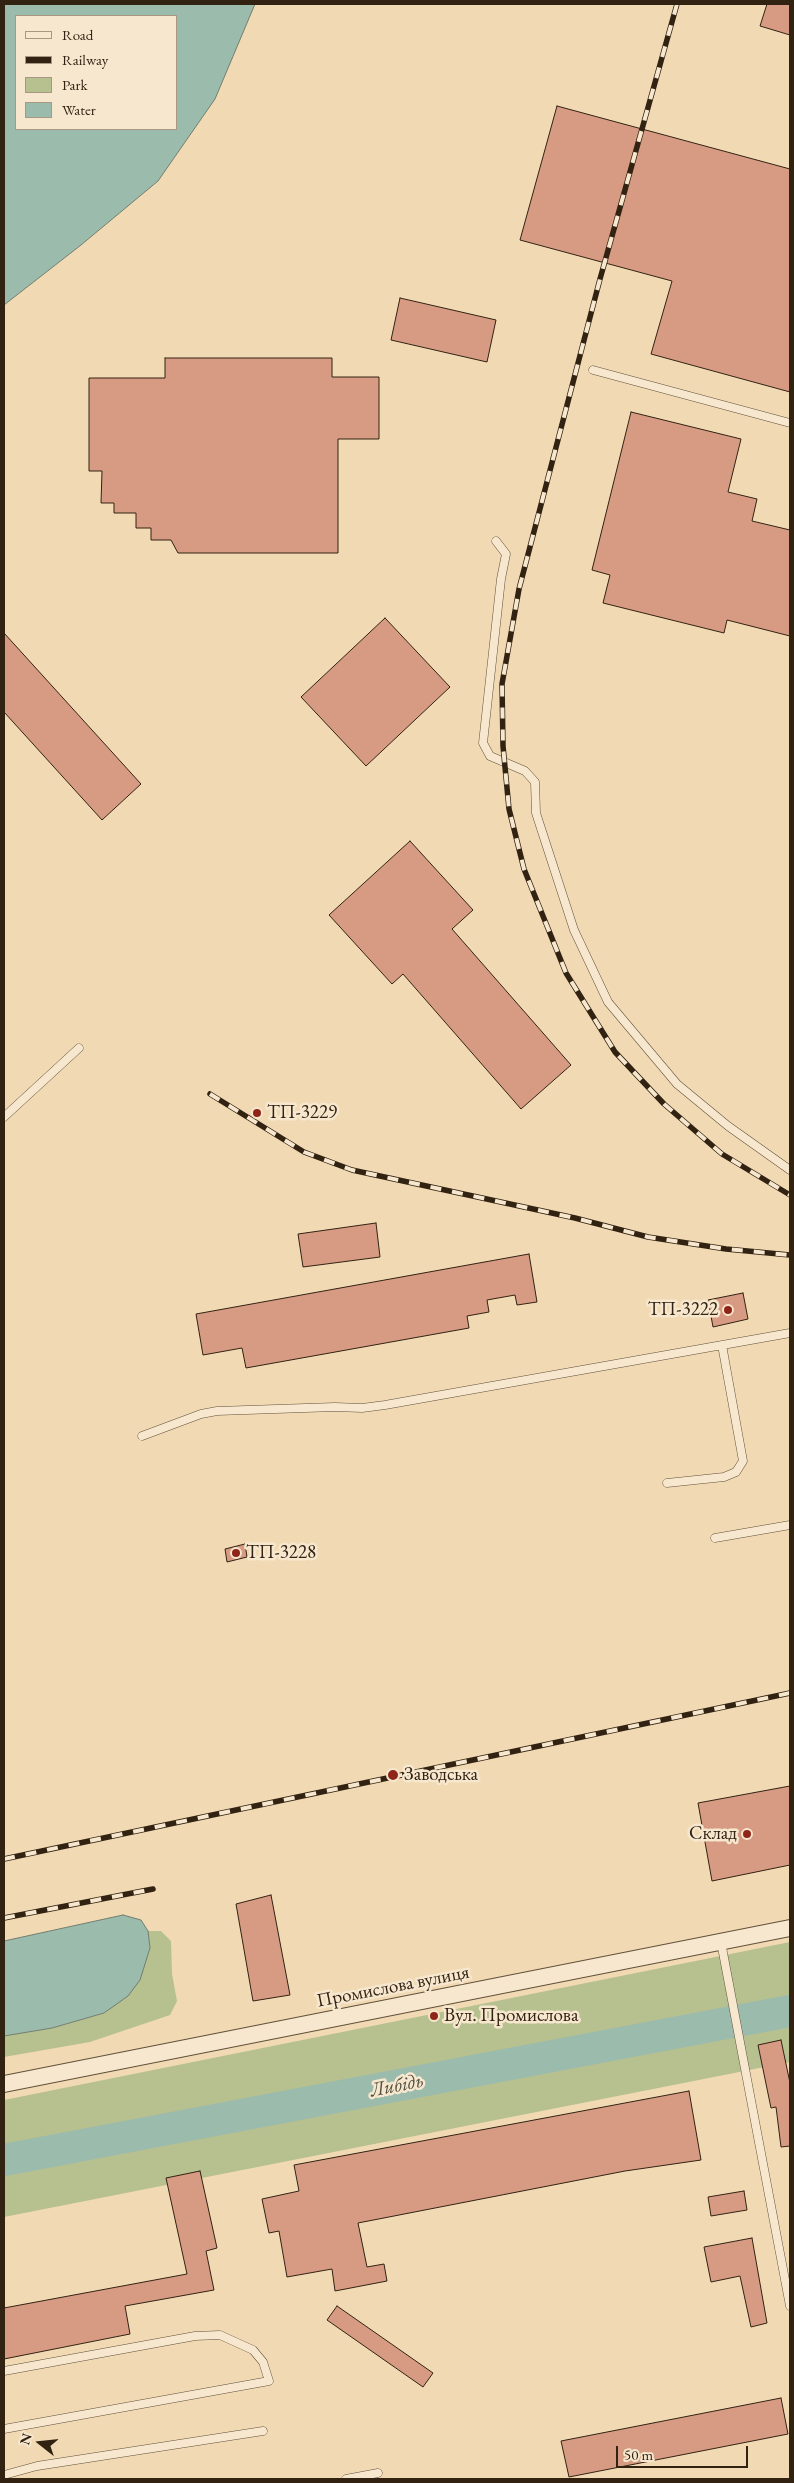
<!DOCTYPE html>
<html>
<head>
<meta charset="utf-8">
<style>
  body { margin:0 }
  #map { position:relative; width:794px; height:2483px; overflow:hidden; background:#f1dab3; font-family:"EB Garamond",serif }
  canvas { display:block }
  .frame { position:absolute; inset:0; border:5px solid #322212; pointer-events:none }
  .legend { position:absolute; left:15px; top:15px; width:162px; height:115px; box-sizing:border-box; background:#f6e7ce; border:1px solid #a89883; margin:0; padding:6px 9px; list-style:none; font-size:15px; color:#322212 }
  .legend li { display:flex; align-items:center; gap:10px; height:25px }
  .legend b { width:25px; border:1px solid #a89883 }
  .north { position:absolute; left:15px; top:2418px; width:50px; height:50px; -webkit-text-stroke:4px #f6e7ce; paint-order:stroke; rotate:286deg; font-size:14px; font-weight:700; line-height:20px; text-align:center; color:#322212 }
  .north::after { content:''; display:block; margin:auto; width:18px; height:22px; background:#322212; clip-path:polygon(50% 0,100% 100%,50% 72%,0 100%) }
  .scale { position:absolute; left:616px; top:2446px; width:132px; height:22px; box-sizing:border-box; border:2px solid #322212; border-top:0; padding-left:6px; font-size:15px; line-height:18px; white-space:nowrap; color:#322212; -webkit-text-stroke:4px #f6e7ce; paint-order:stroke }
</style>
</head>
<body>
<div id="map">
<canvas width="794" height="2483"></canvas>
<div class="frame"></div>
<ul class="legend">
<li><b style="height:6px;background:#f6e7ce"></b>Road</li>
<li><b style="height:6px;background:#322212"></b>Railway</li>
<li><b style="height:14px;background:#b7c08f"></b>Park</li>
<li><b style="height:14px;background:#9bbbad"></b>Water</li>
</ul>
<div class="north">N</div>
<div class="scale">50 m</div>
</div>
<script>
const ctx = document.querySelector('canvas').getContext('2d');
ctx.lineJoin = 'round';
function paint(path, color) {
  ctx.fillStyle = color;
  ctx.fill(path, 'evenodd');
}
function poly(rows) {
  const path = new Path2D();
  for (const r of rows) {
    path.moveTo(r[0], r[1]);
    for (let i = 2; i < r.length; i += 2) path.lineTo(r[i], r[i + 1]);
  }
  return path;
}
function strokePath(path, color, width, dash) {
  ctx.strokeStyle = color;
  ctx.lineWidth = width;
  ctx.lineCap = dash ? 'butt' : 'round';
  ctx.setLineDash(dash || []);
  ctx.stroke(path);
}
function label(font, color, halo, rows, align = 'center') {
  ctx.font = font + ' "EB Garamond",serif';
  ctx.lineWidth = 5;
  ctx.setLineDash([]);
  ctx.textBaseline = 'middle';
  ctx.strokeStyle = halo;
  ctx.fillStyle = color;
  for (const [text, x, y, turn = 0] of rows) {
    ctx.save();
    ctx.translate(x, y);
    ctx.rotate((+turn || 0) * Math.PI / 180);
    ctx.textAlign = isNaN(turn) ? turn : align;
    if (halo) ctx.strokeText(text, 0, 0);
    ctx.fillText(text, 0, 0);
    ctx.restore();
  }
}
paint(poly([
  [148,1931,161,1931,171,1941,172,1974,177,2001,170,2015,90,2042,4,2057,4,2036,52,2028,105,2013,150,1948],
  [790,1942,790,2062,4,2217,4,2100]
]), '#b7c08f');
const water = poly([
  [4,4,255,4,215,99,158,181,81,245,4,305,4,4],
  [16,16,176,16,176,129,16,129,16,16],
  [123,1915,141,1920,148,1931,150,1948,140,1980,128,1996,104,2013,52,2028,4,2036,4,1941,123,1915]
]);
paint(water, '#9bbbad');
strokePath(water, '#717e6f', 1);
strokePath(poly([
  [4,2160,790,2011]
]), '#9bbbad', 32);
const building = poly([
  [767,4,790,4,790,35,760,26,767,4],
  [557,106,790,169,790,392,651,354,672,281,520,240,557,106],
  [400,298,496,320,487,362,391,340,400,298],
  [165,358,332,358,332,377,379,377,379,439,338,439,338,553,178,553,171,540,151,540,151,528,136,528,136,513,114,513,114,503,101,503,102,471,89,471,89,378,165,378,165,358],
  [631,412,741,439,728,492,757,499,752,521,790,530,790,636,727,620,724,633,603,603,610,575,592,570,631,412],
  [385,618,450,687,366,766,301,697,385,618],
  [4,633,141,784,102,820,4,712,4,633],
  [410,841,473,910,452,929,571,1065,521,1109,403,974,392,984,329,915,410,841],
  [376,1223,380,1257,303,1267,298,1234,376,1223],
  [529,1254,537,1302,517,1305,515,1295,487,1300,489,1312,467,1316,469,1328,246,1368,242,1348,203,1355,196,1314,529,1254],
  [743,1293,748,1319,713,1327,708,1300,743,1293],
  [245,1544,247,1557,227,1562,225,1549,245,1544],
  [790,1786,790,1865,712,1881,698,1803,790,1786],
  [271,1895,290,1995,253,2001,236,1904,271,1895],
  [781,2040,790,2083,790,2146,781,2147,776,2107,771,2108,758,2045,781,2040],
  [689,2091,701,2160,625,2171,358,2223,367,2267,384,2264,387,2281,335,2291,332,2269,287,2277,279,2231,269,2233,262,2199,299,2191,294,2165,689,2091],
  [200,2171,217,2248,206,2251,214,2290,125,2306,130,2334,4,2359,4,2308,187,2274,166,2178,200,2171],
  [744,2191,747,2210,711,2216,708,2197,744,2191],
  [752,2238,767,2323,751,2327,740,2276,711,2282,704,2247,752,2238],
  [337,2306,433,2373,423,2387,327,2320,337,2306],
  [781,2398,788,2434,569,2477,561,2441,781,2398]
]);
paint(building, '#d69b82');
strokePath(building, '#322212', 1);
const lane = poly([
  [593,370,790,423],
  [496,541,506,554,501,579,483,743,490,756,525,771,535,782,536,813,574,930,608,1002,677,1084,728,1126,790,1170],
  [4,1117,79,1048],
  [142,1436,201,1414,217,1411,335,1407,362,1408,385,1405,790,1333],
  [667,1483,724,1477,736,1472,743,1461,722,1345],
  [715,1538,790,1525],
  [721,1942,790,2306],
  [4,2371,195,2336,220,2335,253,2350,263,2362,269,2381,4,2429],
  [4,2475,37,2466,263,2431],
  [346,2479,378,2473]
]);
const street = poly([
  [4,2084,790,1928]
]);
strokePath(lane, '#62503a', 9);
strokePath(street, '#62503a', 18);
strokePath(lane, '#f6e7ce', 8);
strokePath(street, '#f6e7ce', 16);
const rail = poly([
  [677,4,600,279,519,589,502,684,503,746,509,809,524,869,566,973,615,1052,664,1104,722,1154,790,1195],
  [210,1094,304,1152,352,1170,575,1218,648,1237,726,1249,790,1255],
  [4,1859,790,1693],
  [4,1918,153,1889]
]);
strokePath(rail, '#322212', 5.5);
strokePath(rail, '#f6e7ce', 4, [11]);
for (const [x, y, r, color] of [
  [257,1113,5,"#8f2418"],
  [728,1310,5,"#8f2418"],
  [236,1553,5,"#8f2418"],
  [393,1775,6,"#8f2418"],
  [747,1834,5,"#8f2418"],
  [434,2016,5,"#8f2418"]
]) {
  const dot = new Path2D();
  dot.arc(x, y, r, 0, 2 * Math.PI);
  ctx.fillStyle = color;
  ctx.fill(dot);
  strokePath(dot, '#f6e7ce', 2);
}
label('19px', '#322212', '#f6e7ce', [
  ["ТП-3229",267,1113],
  ["ТП-3222",718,1310,"right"],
  ["ТП-3228",246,1553],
  ["Заводська",404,1775],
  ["Склад",737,1834,"right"],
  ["Вул. Промислова",444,2016]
], 'left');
label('19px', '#322212', '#f6e7ce', [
  ["Промислова вулиця",393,1987,-11]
]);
label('italic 20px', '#525040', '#f6e7ce', [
  ["Либідь",397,2086,-11]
]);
</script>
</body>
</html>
